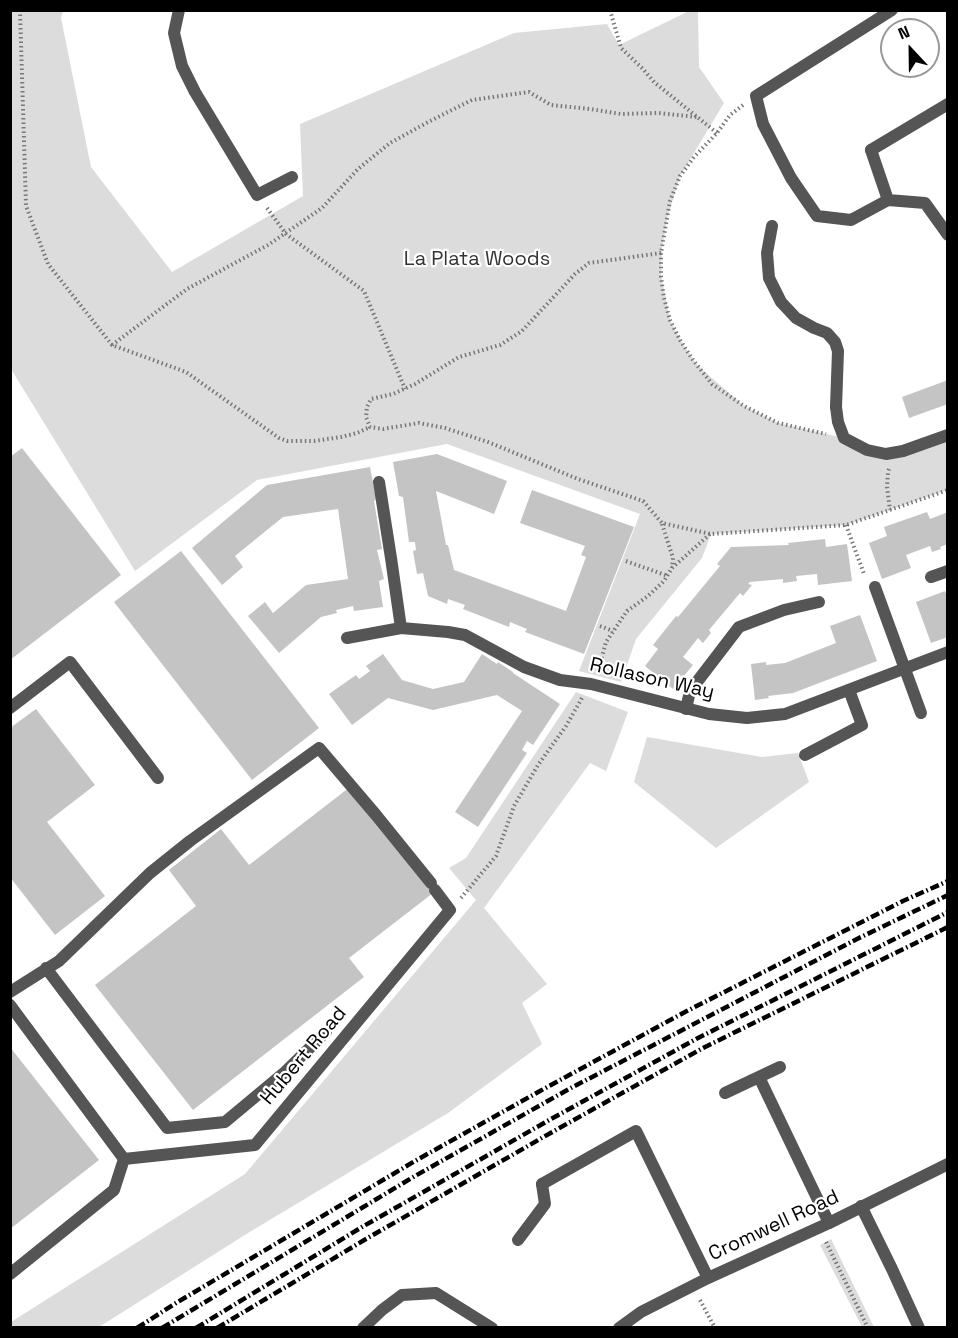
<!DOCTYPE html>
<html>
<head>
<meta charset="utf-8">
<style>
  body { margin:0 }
  #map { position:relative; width:958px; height:1338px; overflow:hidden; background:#fff; font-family:"Space Grotesk",sans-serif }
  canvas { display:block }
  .frame { position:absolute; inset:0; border:12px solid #000; pointer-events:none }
  .north { position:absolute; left:880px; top:18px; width:60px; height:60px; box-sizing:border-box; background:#fff; border:2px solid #999; border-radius:50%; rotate:338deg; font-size:16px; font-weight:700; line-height:24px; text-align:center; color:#000 }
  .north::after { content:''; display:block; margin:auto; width:21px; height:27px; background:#000; clip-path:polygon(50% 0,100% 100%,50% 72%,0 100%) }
</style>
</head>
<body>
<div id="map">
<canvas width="958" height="1338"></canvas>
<div class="frame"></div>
<div class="north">N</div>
</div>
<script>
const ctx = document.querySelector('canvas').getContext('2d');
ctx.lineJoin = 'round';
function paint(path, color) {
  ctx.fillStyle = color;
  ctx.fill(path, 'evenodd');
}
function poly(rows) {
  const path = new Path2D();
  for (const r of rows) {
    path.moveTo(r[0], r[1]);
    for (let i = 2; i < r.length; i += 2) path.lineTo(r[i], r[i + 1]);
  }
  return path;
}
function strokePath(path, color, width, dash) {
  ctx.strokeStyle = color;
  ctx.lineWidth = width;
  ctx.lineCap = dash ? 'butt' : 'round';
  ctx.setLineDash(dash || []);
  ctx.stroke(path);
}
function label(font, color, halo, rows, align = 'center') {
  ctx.font = font + ' "Space Grotesk",sans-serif';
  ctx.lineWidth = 4.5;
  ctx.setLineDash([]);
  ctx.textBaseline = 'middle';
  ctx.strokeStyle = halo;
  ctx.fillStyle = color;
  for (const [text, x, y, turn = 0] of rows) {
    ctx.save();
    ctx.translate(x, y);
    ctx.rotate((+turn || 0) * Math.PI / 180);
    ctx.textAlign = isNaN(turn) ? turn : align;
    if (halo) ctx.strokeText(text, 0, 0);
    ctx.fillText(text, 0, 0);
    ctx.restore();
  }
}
paint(poly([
  [10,11,63,11,61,18,91,167,172,272,303,196,300,124,514,33,607,24,619,45,689,11,698,11,699,67,724,103,680,176,667,219,662,249,661,275,670,320,681,341,697,365,744,406,778,423,844,438,886,454,947,435,947,490,846,525,711,534,702,558,636,639,621,682,579,671,640,514,447,444,257,480,135,571,11,369],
  [576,692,628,712,606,771,590,763,484,908,547,984,522,1003,542,1044,448,1113,248,1233,99,1327,11,1327,11,1322,245,1174,476,900,449,868,466,858],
  [647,737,762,757,798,753,809,782,716,848,634,782],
  [831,1239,874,1327,862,1327,820,1245]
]), '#dcdcdc');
paint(poly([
  [948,380,948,404,909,418,902,397],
  [22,448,121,575,10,660,10,457],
  [437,454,507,481,494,514,436,491,446,545,448,545,454,570,566,611,586,557,581,555,585,546,520,523,532,490,634,527,584,654,525,632,527,629,510,622,509,627,463,609,465,605,448,599,447,604,428,596,423,573,417,574,413,551,416,550,415,542,409,542,403,497,399,496,393,462],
  [370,467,376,499,374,501,382,549,377,550,384,579,379,581,383,607,354,611,353,606,336,610,337,613,321,617,279,653,248,616,265,602,273,613,306,585,348,579,338,509,283,517,235,556,243,567,222,585,192,548,267,485],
  [927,512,930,519,948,512,948,544,940,547,941,549,932,552,930,546,906,555,911,568,882,579,869,543,887,536,884,527],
  [825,539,826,547,847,544,852,581,818,585,817,574,796,576,797,581,783,583,783,579,750,582,748,584,752,585,743,596,740,593,709,630,711,633,703,643,698,638,683,657,693,665,673,689,645,666,658,649,653,645,676,616,678,617,720,566,717,564,731,547,789,545,788,543],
  [181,551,319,728,252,780,114,602],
  [945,591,948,599,948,637,931,643,916,602],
  [860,615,877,661,793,693,768,696,769,698,755,700,751,664,766,662,766,665,785,663,836,643,830,626],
  [383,654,402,680,433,689,464,682,482,654,497,664,498,662,513,672,513,673,560,704,533,745,527,741,522,750,527,753,478,827,455,812,522,711,497,695,433,710,388,698,352,725,329,694,356,675,359,679,370,671,366,666],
  [36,709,95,785,47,822,105,896,55,935,10,877,10,728],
  [350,787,433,893,349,958,364,977,193,1110,95,985,196,906,169,870,221,829,249,865],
  [10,1047,99,1160,10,1229]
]), '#c4c4c4');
strokePath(poly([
  [20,10,26,206,48,264,112,345,186,372,279,438,287,441,314,441,341,437,357,433,370,427],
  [610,10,621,48,643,69,654,82,717,133],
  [743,105,730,115,717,133,694,157,680,176,670,201,661,253,661,277,664,298,670,320,680,340,693,360,712,384,744,406,778,423,826,434],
  [267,208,286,234,364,291,405,389],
  [661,253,589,263,575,274,522,331,500,345,459,357,415,384,393,394,371,399,367,407,366,417,370,427,383,429,419,423,445,428,488,442,578,479,643,501,662,523,711,534,846,525,948,490],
  [112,345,187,289,268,245,322,208,358,169,390,143,430,121,472,100,529,92,551,105,590,109,621,114,658,113,697,117],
  [889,469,888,472,887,487,890,510],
  [662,524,673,558,672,568],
  [846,525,864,574],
  [626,561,668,576],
  [600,626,613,631],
  [598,671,606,642,627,611,648,596,664,581,672,568,710,534],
  [461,898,496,856,514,806,538,765,566,726,582,698],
  [826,1242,868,1328],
  [700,1300,715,1328]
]), '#777', 4, [1.5, 3]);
strokePath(poly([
  [871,150,948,104],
  [772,226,767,253,769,278,781,302,796,318,814,328,827,333,835,342,838,351,836,407],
  [379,482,391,558,401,628],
  [931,577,948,571],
  [875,587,921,713],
  [10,708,70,662,158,778],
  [686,709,690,691,739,627,784,610,819,602],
  [805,755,862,725,849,690],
  [46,968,167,1128,225,1122,285,1072,326,1032],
  [10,992,59,961,150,873,190,841,319,748,376,815,431,883],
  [10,1005,124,1159,255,1145,450,910,435,890],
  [759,1077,829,1223],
  [725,1093,780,1067],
  [518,1240,545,1204,542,1184],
  [10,1274,114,1190,124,1159]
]), '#555', 12);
strokePath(poly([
  [179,10,174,33,182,66,195,92,257,195,292,177],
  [892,10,756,96,763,124,791,178,817,216,851,220,888,200,925,203,948,235],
  [871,150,888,200],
  [836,407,838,422,844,438,867,450,886,454,903,451,948,435],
  [347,638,401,628,448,632,465,635,524,667,560,680,591,684,709,714,747,718,785,714,948,652],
  [542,1184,636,1131,708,1278],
  [861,1206,892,1269,919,1328],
  [363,1328,382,1310,402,1295,436,1293,492,1328],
  [619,1328,641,1312,708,1278,829,1223,948,1164]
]), '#555', 12);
strokePath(poly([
  [137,1328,176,1303,415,1161,540,1091,685,1012,903,901,948,881],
  [162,1328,415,1176,569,1089,857,939,948,895],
  [196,1328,362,1227,551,1119,698,1038,948,912],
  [217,1328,366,1239,554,1131,703,1048,948,927]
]), '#000', 4.5, [9, 3, 1.5, 3]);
label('20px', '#333', '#fff', [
  ["La Plata Woods",477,260]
]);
label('20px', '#000', '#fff', [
  ["Rollason Way",652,679,13],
  ["Hubert Road",304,1056,-50],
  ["Cromwell Road",774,1226,-25]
]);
</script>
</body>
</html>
